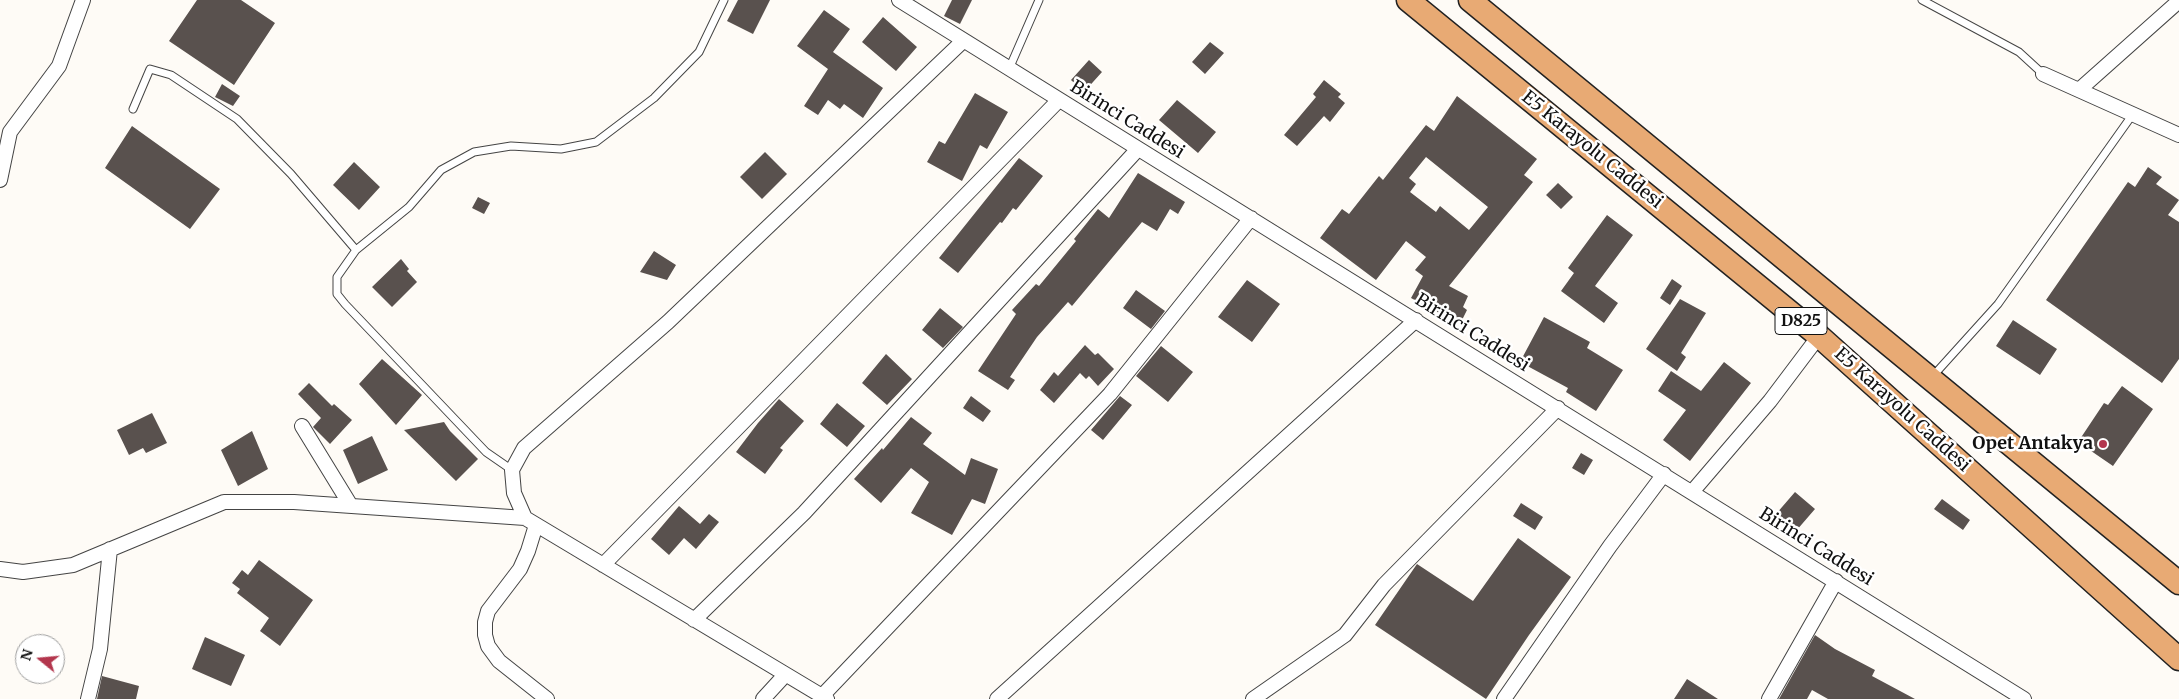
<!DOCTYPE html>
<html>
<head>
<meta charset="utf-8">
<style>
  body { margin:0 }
  #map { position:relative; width:2179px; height:699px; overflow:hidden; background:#fefbf6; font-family:Merriweather,serif }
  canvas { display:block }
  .north { position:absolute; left:15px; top:634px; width:50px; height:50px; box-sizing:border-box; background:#fff; border:1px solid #a0a0a0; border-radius:50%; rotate:287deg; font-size:14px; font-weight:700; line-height:20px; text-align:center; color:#111 }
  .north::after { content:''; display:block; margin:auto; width:18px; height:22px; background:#b3364d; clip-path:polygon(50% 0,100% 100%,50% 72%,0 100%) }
</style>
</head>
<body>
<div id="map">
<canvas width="2179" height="699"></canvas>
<div class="north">N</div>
</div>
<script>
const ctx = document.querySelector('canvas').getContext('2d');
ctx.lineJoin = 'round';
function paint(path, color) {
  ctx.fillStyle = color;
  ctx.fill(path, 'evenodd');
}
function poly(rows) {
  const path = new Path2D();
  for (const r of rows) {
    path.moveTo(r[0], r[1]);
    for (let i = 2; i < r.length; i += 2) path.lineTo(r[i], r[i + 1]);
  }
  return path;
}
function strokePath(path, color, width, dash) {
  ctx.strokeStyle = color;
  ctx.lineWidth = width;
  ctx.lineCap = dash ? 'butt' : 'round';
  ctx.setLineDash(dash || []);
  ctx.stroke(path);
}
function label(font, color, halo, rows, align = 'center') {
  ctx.font = font + ' Merriweather,serif';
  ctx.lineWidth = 5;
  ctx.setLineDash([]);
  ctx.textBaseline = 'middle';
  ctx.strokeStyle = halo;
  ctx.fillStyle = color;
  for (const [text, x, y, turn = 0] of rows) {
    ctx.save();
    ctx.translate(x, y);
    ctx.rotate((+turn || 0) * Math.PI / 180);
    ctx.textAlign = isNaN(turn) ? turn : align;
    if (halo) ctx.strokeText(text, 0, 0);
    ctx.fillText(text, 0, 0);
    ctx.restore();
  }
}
paint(poly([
  [197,0,241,0,275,23,234,85,169,41],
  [738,0,770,0,753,34,727,21],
  [952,0,972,0,960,24,944,16],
  [824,10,850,29,833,52,883,88,863,118,844,104,840,109,828,100,818,115,804,106,828,69,797,46],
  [883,17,917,47,896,71,862,42],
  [1210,42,1224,53,1205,74,1192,62],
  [1089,60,1102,72,1084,92,1071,80],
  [1324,80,1341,94,1338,97,1345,103,1330,122,1324,116,1297,146,1284,135,1316,97,1313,94],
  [222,84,240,96,233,106,215,97],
  [975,93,1008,112,987,149,980,145,962,181,927,162,939,141,945,144],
  [1457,96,1537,159,1524,175,1533,182,1449,286,1468,296,1463,307,1467,310,1460,324,1411,298,1423,276,1415,270,1426,257,1406,241,1376,280,1320,238,1342,209,1349,214,1379,176,1383,180,1426,125,1434,131],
  [1426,157,1488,207,1469,230,1440,206,1436,212,1410,192,1416,184,1409,178],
  [1177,100,1216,132,1198,153,1159,120],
  [132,126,220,189,190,229,105,168],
  [765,152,787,174,762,199,740,177],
  [1019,158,1043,176,1016,210,1013,208,1002,223,1000,222,958,273,939,258],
  [354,162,380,187,359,210,333,185],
  [2148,167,2162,177,2156,184,2179,200,2168,215,2179,222,2179,359,2162,383,2046,300,2128,182,2135,187],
  [1138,173,1185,202,1178,214,1170,209,1157,231,1142,222,1072,306,1068,302,1037,337,1010,377,1015,380,1008,390,978,371,1016,314,1012,310,1036,284,1039,286,1076,241,1074,239,1098,209,1109,218],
  [1558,183,1573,197,1561,209,1546,195],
  [478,197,490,203,484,214,472,208],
  [1607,215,1633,235,1595,286,1618,303,1604,323,1561,291,1574,273,1568,268],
  [654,251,676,265,667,280,640,272],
  [401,259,409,269,407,271,417,282,392,307,372,287],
  [1672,279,1682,286,1670,305,1660,298],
  [1247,280,1280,304,1252,342,1218,317],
  [1136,290,1165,311,1151,329,1123,308],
  [1680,299,1706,313,1681,353,1686,357,1677,371,1646,349],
  [940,308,963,327,943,348,922,330],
  [1544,317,1590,342,1587,348,1623,370,1596,411,1566,392,1568,388,1520,362],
  [2013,320,2057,349,2040,375,1996,346],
  [1085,345,1095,355,1098,353,1114,369,1098,386,1089,376,1086,379,1080,373,1054,403,1040,390,1054,372,1058,376],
  [1161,346,1193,372,1168,402,1136,376],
  [886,354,912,379,887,405,862,383],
  [382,359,422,395,396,425,359,384],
  [1724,362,1751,383,1690,461,1663,440,1686,410,1658,391,1671,371,1701,391],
  [309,383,332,406,334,404,352,420,330,444,313,427,321,418,298,394],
  [2122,386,2153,409,2113,466,2078,442,2104,403,2108,405],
  [971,396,991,411,983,422,963,408],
  [1120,396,1132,405,1103,440,1091,430],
  [779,399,804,421,780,448,783,450,765,474,736,452,758,423],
  [837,403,865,426,847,447,820,424],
  [152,413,167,443,146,453,143,448,129,455,117,430],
  [911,417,932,433,923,444,965,475,971,458,998,469,985,504,972,499,952,535,911,513,929,482,911,468,881,503,854,479,882,448,883,450],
  [444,422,450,431,478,459,456,481,404,430],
  [252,431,268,469,238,486,221,450],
  [372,436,388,470,358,484,343,450],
  [1581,453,1593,460,1584,475,1572,468],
  [1795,492,1815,509,1796,531,1776,514],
  [1942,499,1970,520,1963,530,1934,509],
  [1521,503,1543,517,1535,530,1513,516],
  [679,506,700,524,709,514,719,522,696,549,684,538,669,555,651,539],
  [1518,538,1571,577,1529,635,1486,699,1375,625,1417,564,1473,601],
  [259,560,313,600,280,646,260,631,269,618,237,593,240,589,232,583,242,570,248,575],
  [1815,635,1835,649,1875,670,1872,676,1915,699,1828,699,1812,690,1807,699,1779,699],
  [205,637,245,655,231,686,192,669],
  [102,676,139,686,136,699,97,699],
  [1687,679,1718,699,1674,699]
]), '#59514e');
const service = poly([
  [1922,0,2019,52,2043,74],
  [1009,69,1039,0],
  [133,109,150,69,171,75,237,119,291,174,356,250],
  [1932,377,1998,304,2133,114],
  [512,470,486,452,345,304,337,294,337,277,356,250,409,207,441,170,474,152,511,146,561,149,596,142,654,98,699,52,724,0]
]);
const minor = poly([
  [899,0,2024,699],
  [2043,74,2179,135],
  [2079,90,2179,1],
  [0,180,10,132,59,66,83,0],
  [302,426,351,506],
  [1692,492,1770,401,1819,336],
  [525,518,514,493,512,470,524,448,668,322,963,41],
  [536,525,528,551,520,569,488,611,485,622,485,635,488,646,499,661,547,699],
  [603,565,1059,100],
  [0,569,23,572,73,565,224,502,294,502,525,518,827,699],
  [694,620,804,513,1138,149],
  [822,696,1110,394,1251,218],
  [88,699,100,649,110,549],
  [763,699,785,675],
  [997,699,1416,320],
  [1253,699,1345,635,1384,585,1558,408],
  [1504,699,1610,546,1664,474],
  [1769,699,1836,581]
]);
const trunk = poly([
  [1408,0,1819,336,2179,659],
  [1470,0,2179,583]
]);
strokePath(service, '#444', 9);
strokePath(minor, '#444', 16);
strokePath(trunk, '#222', 25);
strokePath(service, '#fff', 7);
strokePath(minor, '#fff', 14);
strokePath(trunk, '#e8aa74', 22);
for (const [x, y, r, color] of [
  [2103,444,5,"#b3364d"]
]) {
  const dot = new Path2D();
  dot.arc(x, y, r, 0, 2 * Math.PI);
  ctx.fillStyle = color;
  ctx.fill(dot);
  strokePath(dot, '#fff', 2);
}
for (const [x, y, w] of [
  [1801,321,52]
]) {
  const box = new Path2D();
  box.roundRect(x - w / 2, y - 13.5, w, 27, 4);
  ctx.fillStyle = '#fff';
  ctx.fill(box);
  strokePath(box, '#111', 1);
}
label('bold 16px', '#111', null, [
  ["D825",1801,321]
]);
label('18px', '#111', '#fff', [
  ["Birinci Caddesi",1127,120,32],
  ["E5 Karayolu Caddesi",1592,150,39],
  ["Birinci Caddesi",1472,333,32],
  ["E5 Karayolu Caddesi",1902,410,42],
  ["Birinci Caddesi",1816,547,32]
]);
label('bold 18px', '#111', '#fff', [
  ["Opet Antakya",2093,444]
], 'right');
</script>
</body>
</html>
